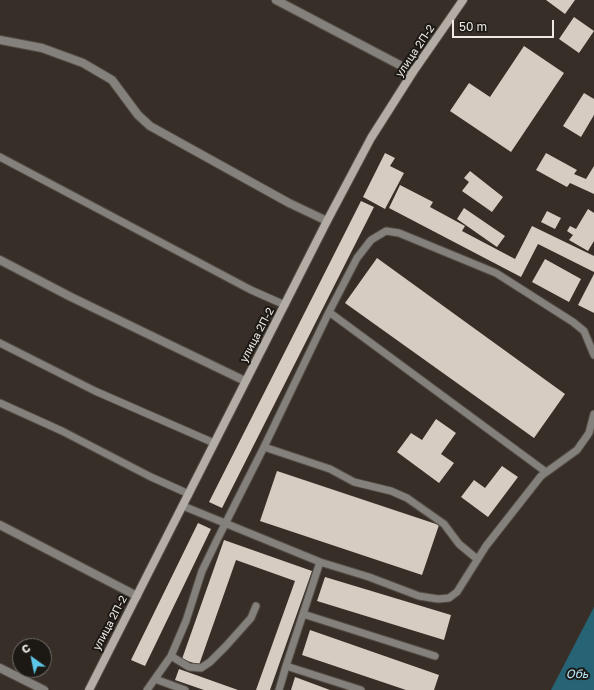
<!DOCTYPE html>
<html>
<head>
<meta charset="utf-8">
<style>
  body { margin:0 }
  #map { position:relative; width:594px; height:690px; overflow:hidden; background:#372f27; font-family:"Golos Text",sans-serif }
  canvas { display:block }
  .north { position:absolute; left:12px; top:638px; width:40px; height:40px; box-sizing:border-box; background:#1c1814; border:1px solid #706c67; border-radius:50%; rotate:327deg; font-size:11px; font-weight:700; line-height:16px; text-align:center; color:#eee9e3 }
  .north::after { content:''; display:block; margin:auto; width:14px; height:18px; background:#5cc7e8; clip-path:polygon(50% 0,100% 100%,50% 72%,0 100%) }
  .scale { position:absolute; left:452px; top:20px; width:102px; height:18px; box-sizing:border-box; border:2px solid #eee9e3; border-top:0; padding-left:5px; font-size:12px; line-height:14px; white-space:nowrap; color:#eee9e3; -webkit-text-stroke:3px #1c1814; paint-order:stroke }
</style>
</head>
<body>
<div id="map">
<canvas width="594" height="690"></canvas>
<div class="north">С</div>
<div class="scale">50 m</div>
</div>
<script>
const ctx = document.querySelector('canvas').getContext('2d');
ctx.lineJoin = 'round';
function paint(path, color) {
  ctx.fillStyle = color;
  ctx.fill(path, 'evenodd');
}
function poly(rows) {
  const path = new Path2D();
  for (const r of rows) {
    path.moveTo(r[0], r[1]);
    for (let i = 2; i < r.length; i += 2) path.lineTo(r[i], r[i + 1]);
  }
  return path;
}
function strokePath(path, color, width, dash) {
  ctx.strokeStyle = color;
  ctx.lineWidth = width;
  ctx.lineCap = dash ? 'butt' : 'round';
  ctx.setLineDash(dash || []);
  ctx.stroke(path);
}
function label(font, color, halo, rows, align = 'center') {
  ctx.font = font + ' "Golos Text",sans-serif';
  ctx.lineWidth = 4;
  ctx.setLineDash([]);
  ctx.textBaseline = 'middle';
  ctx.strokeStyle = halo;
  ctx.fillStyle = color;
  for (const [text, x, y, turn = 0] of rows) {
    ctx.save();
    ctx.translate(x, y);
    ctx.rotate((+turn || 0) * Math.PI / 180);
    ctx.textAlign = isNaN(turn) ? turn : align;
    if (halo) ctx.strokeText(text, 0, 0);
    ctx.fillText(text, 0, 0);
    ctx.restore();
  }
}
paint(poly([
  [594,607,594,690,551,690]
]), '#256375');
paint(poly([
  [546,0,575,0,565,14],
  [574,17,594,31,579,53,559,39],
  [524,46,564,73,511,152,450,111,469,83,490,97],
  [584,93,594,99,594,115,581,137,563,126],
  [385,153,395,158,390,166,404,173,385,209,363,197],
  [546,153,577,170,574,174,586,179,594,166,594,194,570,183,567,187,536,170],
  [470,171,503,197,492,212,462,191,469,182,464,178],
  [400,185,433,202,430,207,465,226,462,231,515,259,532,226,594,256,594,272,538,244,521,277,389,208],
  [361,201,374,207,222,508,209,502],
  [464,208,505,236,497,247,457,219],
  [588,209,594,213,594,241,588,251,569,240,573,235,567,231,570,226,576,229],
  [547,211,561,218,555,229,541,222],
  [377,258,565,394,534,438,345,303],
  [545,259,581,279,569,302,532,282],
  [594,274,594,313,578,305],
  [436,419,456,433,441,454,454,463,439,483,397,452,411,433,422,440],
  [502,466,518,477,488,517,461,497,474,480,485,488],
  [277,471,439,525,422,575,260,521],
  [198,523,211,529,145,666,131,660],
  [224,540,312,571,270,690,256,690,295,581,236,560,199,665,182,659],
  [325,577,451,615,444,640,317,601],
  [310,630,439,675,434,690,406,690,302,655],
  [179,669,238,690,204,690,175,680],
  [295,677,330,690,291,690]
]), '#d7ccc2');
const lane = poly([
  [0,157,251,290,285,305],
  [329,312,546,472],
  [0,343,95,391,214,443],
  [0,403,62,431,151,477,189,494],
  [264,447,330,469,354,482,391,491,407,498,444,524,459,544,477,559],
  [183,506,320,562,369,577,419,596,438,599,449,598,457,592,486,546,541,476,577,450,589,433,594,414],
  [320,562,286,666,361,690],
  [303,614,435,656],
  [171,656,189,667,201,668,210,662,226,646,251,618,256,606],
  [155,679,185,690],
  [147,690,171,656,186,621,202,571,217,540,264,447,329,312,357,258,371,240,386,231,399,233,496,273,573,322,584,331,594,355],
  [279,690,286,666]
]);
const street = poly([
  [276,0,413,72],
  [0,40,42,48,83,63,112,80,138,115,150,126,289,203,327,221],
  [0,260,71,297,245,381],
  [0,525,137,596],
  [0,668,44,690]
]);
const secondary = poly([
  [89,690,327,221,371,138,413,72,463,0]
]);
strokePath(lane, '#544d45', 9);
strokePath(street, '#544d45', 10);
strokePath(secondary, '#544d45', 10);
strokePath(lane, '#84807c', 7);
strokePath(street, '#84807c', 8);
strokePath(secondary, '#b4ada6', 8);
label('11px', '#eee9e3', '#1c1814', [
  ["улица 2П-2",415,51,-56],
  ["улица 2П-2",257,335,-62],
  ["улица 2П-2",110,623,-62]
]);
label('italic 12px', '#b2e6f7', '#1c1814', [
  ["Обь",577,674]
]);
</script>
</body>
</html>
